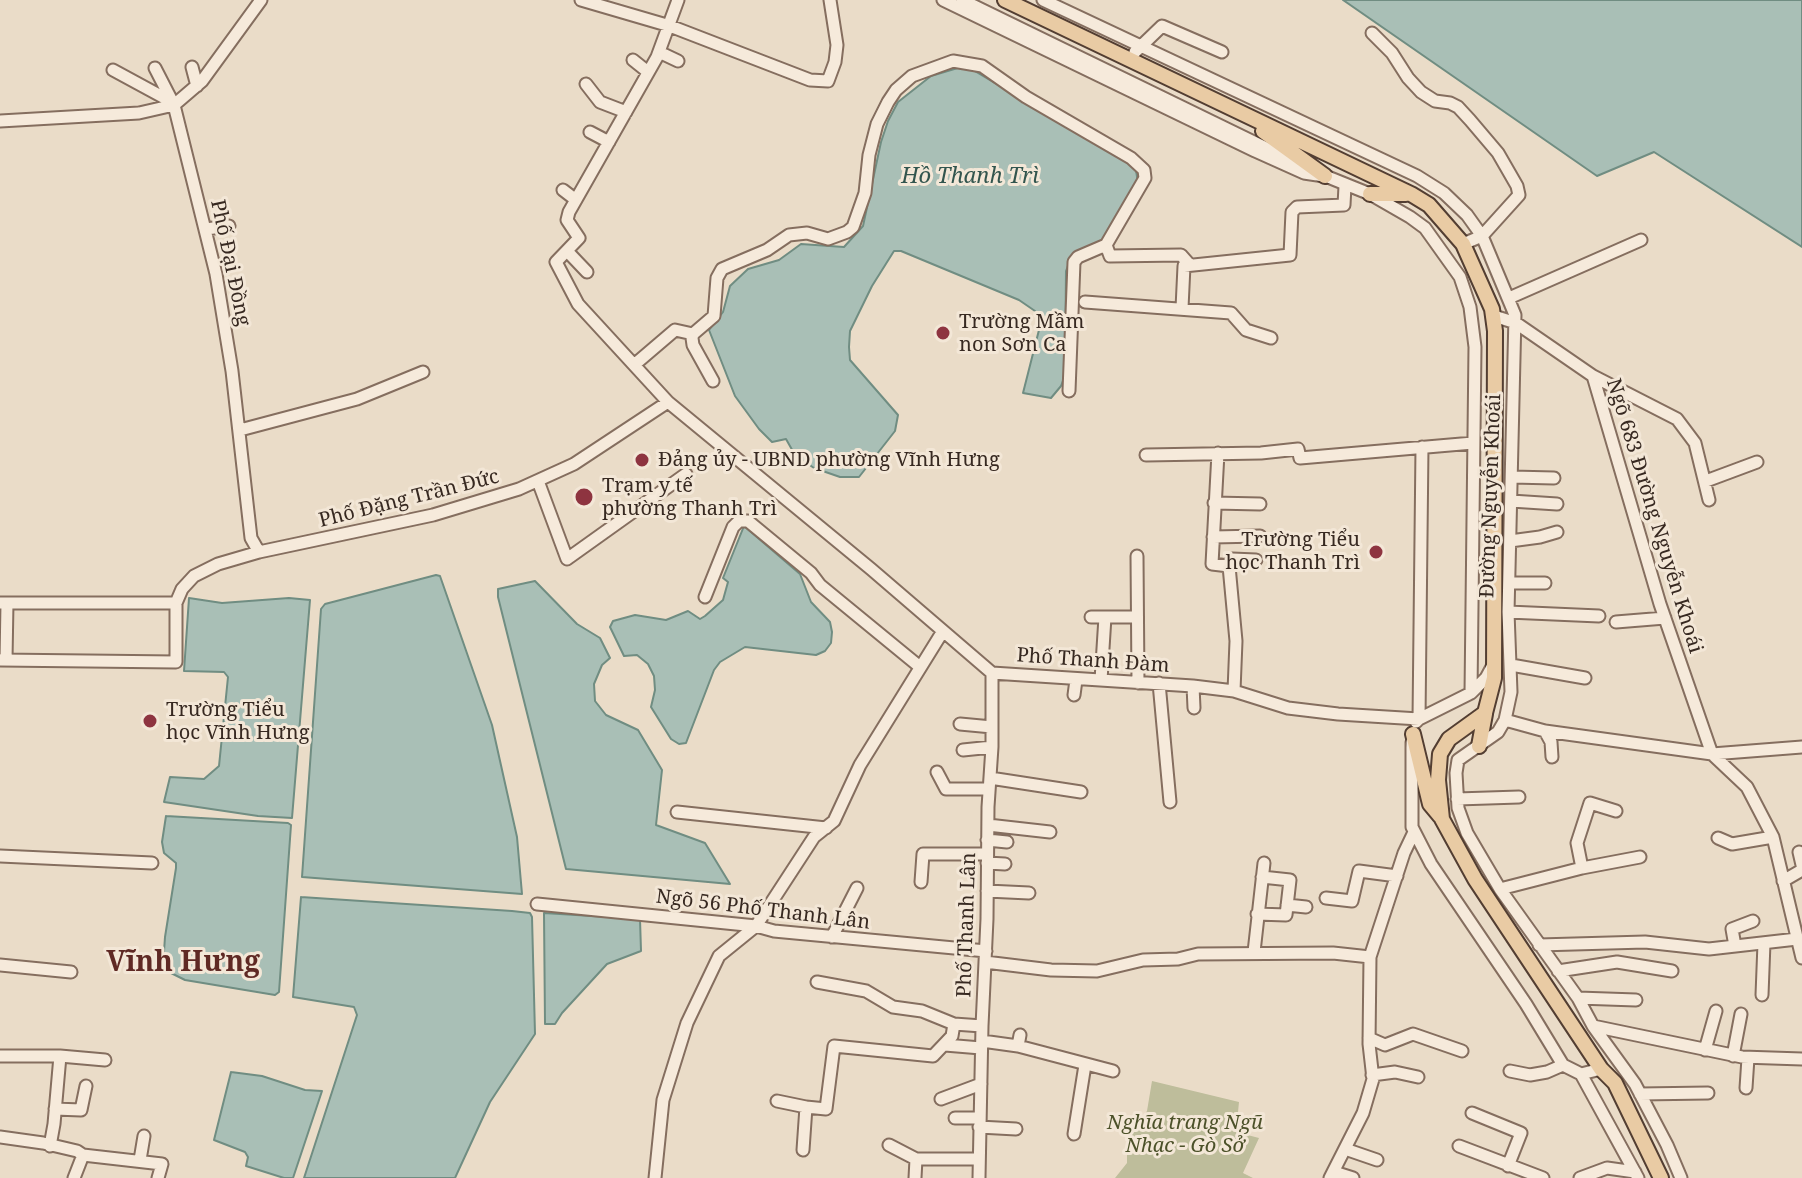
<!DOCTYPE html>
<html>
<head>
<meta charset="utf-8">
<style>
  body { margin:0 }
  canvas { display:block; background:#eadcc8 }
</style>
</head>
<body>
<canvas width="1802" height="1178"></canvas>
<script>
const ctx = document.querySelector('canvas').getContext('2d');
ctx.lineJoin = 'round';
function paint(path, color) {
  ctx.fillStyle = color;
  ctx.fill(path, 'evenodd');
}
function poly(rows) {
  const path = new Path2D();
  for (const r of rows) {
    path.moveTo(r[0], r[1]);
    for (let i = 2; i < r.length; i += 2) path.lineTo(r[i], r[i + 1]);
  }
  return path;
}
function strokePath(path, color, width, dash) {
  ctx.strokeStyle = color;
  ctx.lineWidth = width;
  ctx.lineCap = dash ? 'butt' : 'round';
  ctx.setLineDash(dash || []);
  ctx.stroke(path);
}
function label(font, color, halo, rows, align = 'center') {
  ctx.font = font + ' "Noto Serif",serif';
  ctx.lineWidth = 6;
  ctx.setLineDash([]);
  ctx.textBaseline = 'middle';
  ctx.strokeStyle = halo;
  ctx.fillStyle = color;
  for (const [text, x, y, turn = 0] of rows) {
    ctx.save();
    ctx.translate(x, y);
    ctx.rotate((+turn || 0) * Math.PI / 180);
    ctx.textAlign = isNaN(turn) ? turn : align;
    if (halo) ctx.strokeText(text, 0, 0);
    ctx.fillText(text, 0, 0);
    ctx.restore();
  }
}
paint(poly([
  [1152,1081,1239,1102,1236,1132,1259,1138,1243,1173,1253,1178,1115,1178,1127,1163,1127,1141,1147,1111]
]), '#bebd9b');
const water = poly([
  [1343,0,1802,0,1802,247,1654,152,1597,176,1343,0],
  [961,67,973,70,1131,164,1136,170,1138,183,1105,239,1071,258,1066,271,1065,375,1061,386,1051,398,1023,393,1040,326,1035,311,1019,300,901,251,894,251,872,286,850,331,849,347,850,360,898,415,895,431,859,477,840,477,814,468,795,455,786,439,772,442,759,429,735,396,709,330,723,312,730,286,748,269,779,260,801,244,844,247,863,226,881,142,888,121,898,102,931,76,961,67],
  [744,526,800,574,811,602,830,622,832,632,831,643,825,651,816,655,745,647,720,662,714,670,686,743,679,744,671,739,651,707,655,690,654,676,648,664,637,655,624,656,610,627,613,621,635,615,666,620,688,611,700,619,705,616,723,600,728,582,723,578,744,526],
  [436,575,440,576,492,725,517,837,522,894,302,877,321,609,325,604,436,575],
  [535,581,577,624,600,638,610,658,602,665,594,684,595,701,606,715,638,730,662,770,656,825,705,843,730,884,566,869,498,597,498,589,535,581],
  [189,598,222,603,289,598,310,600,292,818,258,816,164,802,170,777,204,779,219,766,228,677,224,672,184,671,189,598],
  [166,816,288,823,291,825,279,992,275,995,185,980,169,972,163,966,165,937,176,868,176,863,164,853,162,842,166,816],
  [301,897,512,911,530,913,532,917,535,1034,490,1102,455,1178,304,1178,357,1015,354,1007,293,997,301,897],
  [544,913,640,919,641,951,607,964,562,1013,555,1024,545,1024,544,913],
  [231,1072,262,1076,305,1090,322,1091,293,1178,284,1178,246,1166,248,1157,245,1152,214,1140,231,1072]
]);
paint(water, '#a9bfb6');
strokePath(water, '#708d82', 2);
const minor = poly([
  [581,0,670,26,810,80,828,81,835,62,837,45,830,0],
  [678,0,657,57,569,212,567,220,579,238,556,262,578,304,668,402,871,569,992,673,1193,686,1234,691,1288,708,1338,714,1419,719,1471,693,1486,678,1493,665],
  [943,0,1255,151,1304,173,1324,176],
  [962,0,1303,166],
  [1043,0,1417,176,1444,193,1467,215,1482,236,1515,315,1508,612,1511,692,1505,720,1498,732,1458,760,1456,773,1458,808,1467,833,1500,889,1578,998,1593,1026,1635,1084,1667,1145,1681,1178],
  [1372,33,1392,53,1408,78,1421,92,1435,101,1450,103,1458,107,1470,120,1498,153,1517,186,1519,195,1482,236,1463,244],
  [659,52,678,61],
  [1135,52,1162,26,1222,52],
  [633,60,648,72],
  [192,67,197,86],
  [155,68,174,105,216,274,232,371,251,538,259,552],
  [113,70,172,102],
  [586,84,600,102,626,112],
  [0,121,139,113,174,105,202,81,261,0],
  [590,132,609,142],
  [1318,173,1370,194,1410,217,1425,228,1460,277,1470,307,1475,347,1471,693],
  [563,190,576,200],
  [206,229,229,226],
  [1106,245,1110,256,1181,255,1189,264],
  [567,251,587,272],
  [1509,298,1641,240],
  [1085,302,1231,313,1246,330,1271,338],
  [1182,308,1184,266,1290,255,1292,212,1297,207,1344,205,1345,186],
  [1494,316,1516,323,1593,376,1660,604,1712,754,1747,787,1773,837,1802,958],
  [634,365,675,330,693,334],
  [1593,376,1677,419,1695,443,1709,500],
  [713,381,693,345,692,338,693,334,714,316,717,278,722,269,767,250,789,235,807,233,828,239,847,232,853,227,865,193,869,155,877,124,888,102,896,90,912,76,953,61,982,66,1026,97,1131,158,1144,170,1145,178,1106,245,1078,257,1074,262,1069,391],
  [240,430,357,399,423,372],
  [1218,453,1212,564,1229,566],
  [1146,455,1261,453,1298,449,1300,458,1473,443],
  [1512,477,1554,478],
  [538,481,567,559,686,474],
  [1706,481,1757,462],
  [1511,501,1557,504],
  [1214,503,1260,504],
  [1213,537,1260,536],
  [1510,541,1540,537,1557,532],
  [1137,556,1138,683],
  [1509,583,1545,583],
  [705,597,733,527,739,521,748,521,811,573,820,585,920,667],
  [0,603,176,603],
  [1508,612,1599,616],
  [1091,617,1137,617],
  [1616,622,1665,618],
  [0,660,176,662,176,603,182,589,194,576,218,564,259,552,433,515,519,489,574,464,668,402],
  [6,660,7,603],
  [1511,665,1585,678],
  [1101,680,1105,617],
  [1159,683,1170,802],
  [1193,686,1194,708],
  [1234,691,1236,641,1229,566,1232,559,1256,560],
  [1074,695,1076,680],
  [1505,720,1545,731,1712,754,1802,747],
  [1416,722,1419,719,1422,447],
  [960,724,992,727],
  [1545,731,1551,742,1552,757],
  [1412,742,1412,827,1431,864,1526,1004,1563,1065,1581,1074,1601,1069],
  [963,750,992,747],
  [937,772,946,789,989,789],
  [990,778,1081,792],
  [1457,799,1519,797],
  [677,812,826,828],
  [988,825,1050,832],
  [1718,838,1732,844,1773,837],
  [987,840,1007,842],
  [1799,852,1802,865],
  [0,856,152,863],
  [987,863,1005,864],
  [1582,868,1577,843,1590,803,1616,811],
  [1783,881,1802,870],
  [921,882,923,854,987,854],
  [1500,889,1582,868,1640,857],
  [987,891,1029,893],
  [1326,898,1352,901,1359,871,1397,876],
  [537,904,756,926,774,931,986,951],
  [1287,905,1306,907],
  [1257,914,1286,915,1290,880,1262,877],
  [832,937,857,888],
  [1539,945,1645,942,1709,949,1797,939],
  [1735,946,1732,929,1753,921],
  [1254,952,1264,863],
  [985,962,1051,970,1097,971,1143,960,1178,959,1198,954,1333,953,1370,957],
  [0,965,71,972],
  [1558,971,1617,962,1672,971],
  [817,982,866,991,893,1007,922,1011,954,1024,982,1026],
  [1762,995,1764,943],
  [1578,998,1636,1000],
  [1593,1026,1742,1057,1802,1059],
  [1369,1038,1385,1045,1413,1034,1462,1051],
  [982,1041,1018,1046,1020,1035],
  [945,1045,981,1048],
  [1018,1046,1113,1071],
  [1705,1050,1716,1011],
  [0,1056,60,1056,105,1060],
  [1733,1056,1741,1014],
  [1510,1071,1530,1075,1547,1072,1563,1065],
  [1581,1074,1638,1178],
  [1372,1075,1395,1072,1418,1077],
  [1746,1088,1748,1058],
  [1640,1094,1708,1093],
  [941,1099,981,1084],
  [777,1101,806,1107],
  [55,1109,81,1110,86,1086],
  [1472,1113,1521,1133,1508,1166],
  [955,1118,980,1118],
  [979,1127,1016,1129],
  [1074,1134,1085,1065],
  [0,1137,43,1143,77,1151,83,1155,162,1164,158,1178],
  [889,1145,916,1159,979,1159],
  [50,1146,54,1124,60,1056],
  [1459,1146,1543,1178],
  [1345,1149,1377,1160],
  [803,1150,806,1107,826,1109,834,1046,933,1056,952,1036,954,1024],
  [140,1160,144,1136],
  [1334,1172,1353,1178],
  [74,1178,83,1155],
  [655,1178,663,1100,687,1023,719,956,756,926,814,837,834,821,860,765,943,631],
  [915,1178,916,1159],
  [979,1178,982,1026,987,919,988,807,992,747,992,673],
  [1330,1178,1363,1113,1373,1079,1369,1044,1370,957,1404,853,1414,832],
  [1580,1178,1607,1168,1635,1172]
]);
const major = poly([
  [1005,0,1411,194,1429,205,1463,244,1492,309,1495,331,1494,678,1485,713,1449,739,1440,754,1438,780,1442,819,1475,879,1601,1069,1615,1083,1661,1178],
  [1263,131,1325,176],
  [1370,194,1406,194],
  [1413,734,1430,804,1440,816],
  [1479,746,1485,714]
]);
strokePath(minor, '#856e5f', 15);
strokePath(major, '#533e32', 18);
strokePath(minor, '#f6eadb', 11);
strokePath(major, '#e9cba4', 14);
for (const [x, y, r, color] of [
  [943,333,8,"#8e3440"],
  [642,460,8,"#8e3440"],
  [584,497,10,"#8e3440"],
  [1376,552,8,"#8e3440"],
  [150,721,8,"#8e3440"]
]) {
  const dot = new Path2D();
  dot.arc(x, y, r, 0, 2 * Math.PI);
  ctx.fillStyle = color;
  ctx.fill(dot);
  strokePath(dot, '#f3e7d7', 3);
}
label('20px', '#372921', '#f3e7d7', [
  ["Phố Đại Đồng",230,263,78],
  ["Đường Nguyễn Khoái",1491,496,-88],
  ["Phố Đặng Trần Đức",409,499,-14],
  ["Ngõ 683 Đường Nguyễn Khoái",1654,516,73],
  ["Phố Thanh Đàm",1093,661,4],
  ["Ngõ 56 Phố Thanh Lân",763,910,7],
  ["Phố Thanh Lân",967,925,-88]
]);
label('20px', '#372921', '#f3e7d7', [
  ["Trường Mầm",959,322],
  ["non Sơn Ca",959,345],
  ["Đảng ủy - UBND phường Vĩnh Hưng",658,460],
  ["Trạm y tế",602,486],
  ["phường Thanh Trì",602,509],
  ["Trường Tiểu",1360,540,"right"],
  ["học Thanh Trì",1360,563,"right"],
  ["Trường Tiểu",166,710],
  ["học Vĩnh Hưng",166,733]
], 'left');
label('italic 20px', '#4c5129', '#f3e7d7', [
  ["Nghĩa trang Ngũ",1185,1123],
  ["Nhạc - Gò Sở",1185,1146]
]);
label('italic 22px', '#32554e', '#f3e7d7', [
  ["Hồ Thanh Trì",970,177]
]);
label('bold 28px', '#5f2924', '#f3e7d7', [
  ["Vĩnh Hưng",183,963]
]);
</script>
</body>
</html>
